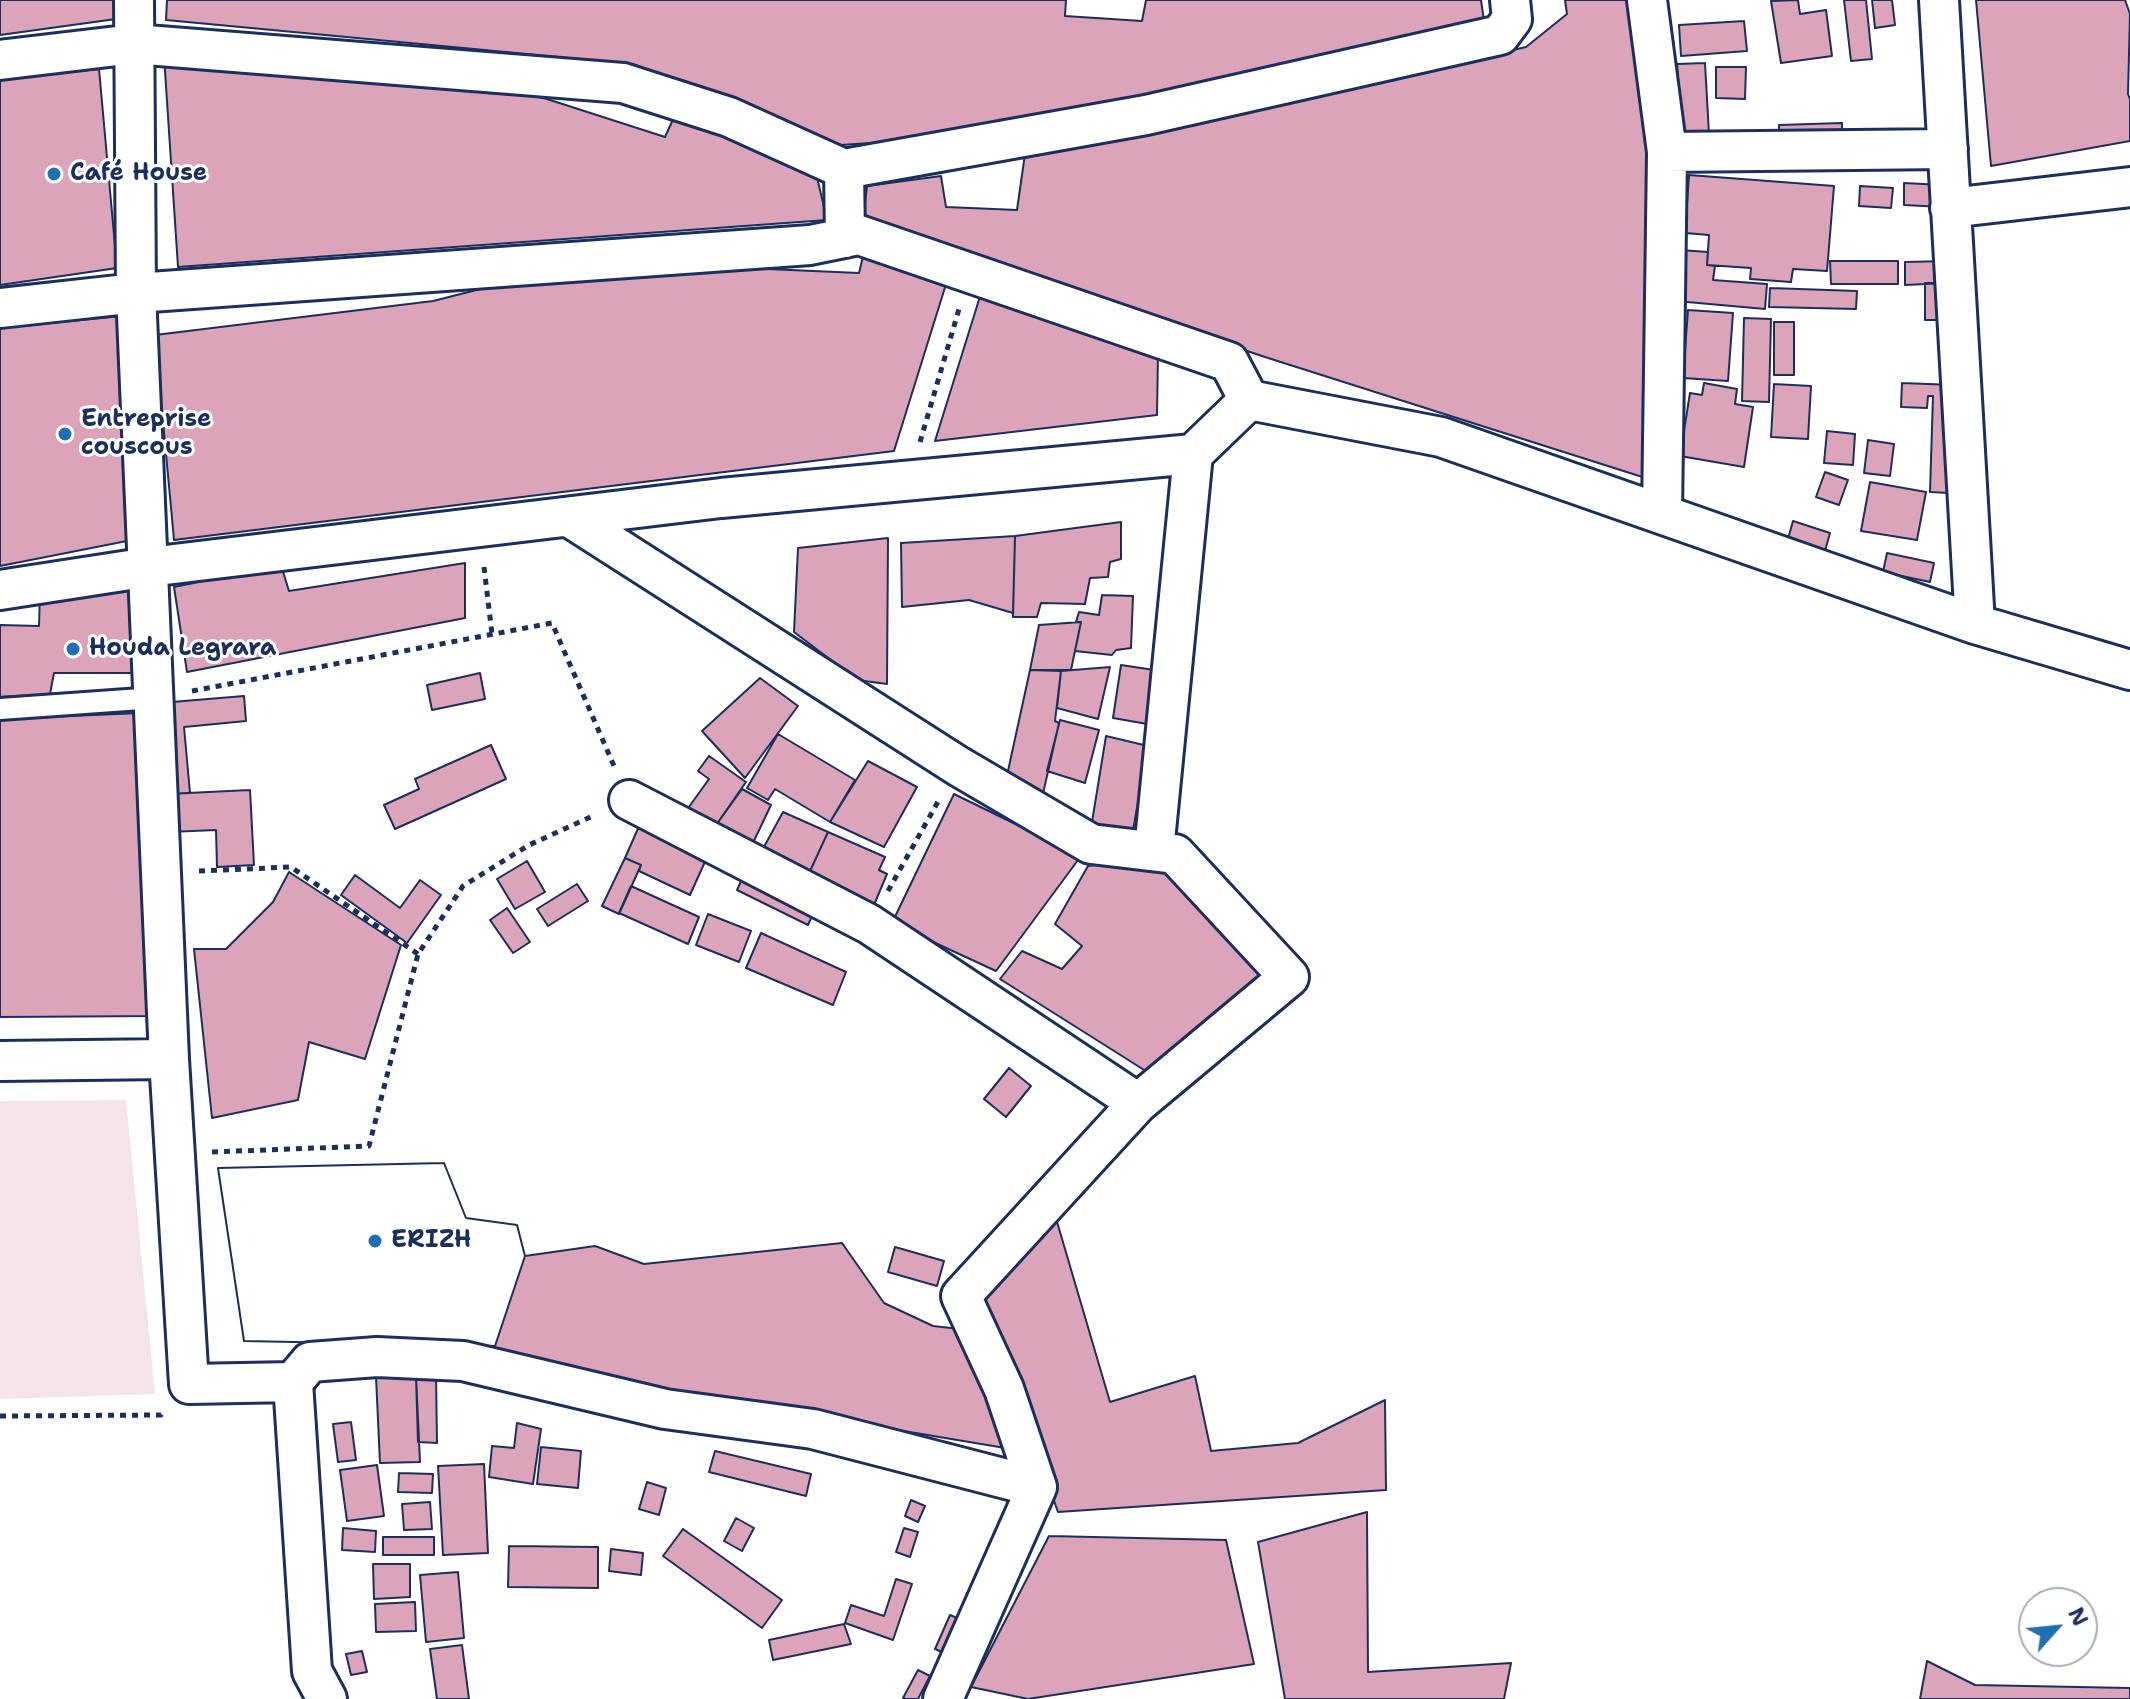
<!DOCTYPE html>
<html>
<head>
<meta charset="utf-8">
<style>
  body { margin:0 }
  #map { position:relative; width:2130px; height:1699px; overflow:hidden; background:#fff; font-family:"Shantell Sans",sans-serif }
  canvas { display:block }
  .north { position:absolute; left:2018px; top:1587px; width:80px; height:80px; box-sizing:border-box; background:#fff; border:2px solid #a4acbf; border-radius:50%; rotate:63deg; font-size:22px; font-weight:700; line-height:32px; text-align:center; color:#1b2f5e }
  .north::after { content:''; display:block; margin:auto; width:28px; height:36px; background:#1f6fb2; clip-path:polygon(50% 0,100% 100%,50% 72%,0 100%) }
</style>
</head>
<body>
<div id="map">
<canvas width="2130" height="1699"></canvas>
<div class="north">N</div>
</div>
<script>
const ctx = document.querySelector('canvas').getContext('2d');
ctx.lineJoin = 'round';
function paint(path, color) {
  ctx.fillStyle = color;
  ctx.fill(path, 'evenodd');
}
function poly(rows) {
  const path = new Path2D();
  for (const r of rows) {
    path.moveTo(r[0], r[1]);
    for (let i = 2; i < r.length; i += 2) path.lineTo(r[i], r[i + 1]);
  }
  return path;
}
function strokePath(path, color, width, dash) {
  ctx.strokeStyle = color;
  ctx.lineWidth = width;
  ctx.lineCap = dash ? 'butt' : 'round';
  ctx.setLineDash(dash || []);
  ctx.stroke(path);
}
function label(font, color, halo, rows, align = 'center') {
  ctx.font = font + ' "Shantell Sans",sans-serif';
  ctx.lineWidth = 6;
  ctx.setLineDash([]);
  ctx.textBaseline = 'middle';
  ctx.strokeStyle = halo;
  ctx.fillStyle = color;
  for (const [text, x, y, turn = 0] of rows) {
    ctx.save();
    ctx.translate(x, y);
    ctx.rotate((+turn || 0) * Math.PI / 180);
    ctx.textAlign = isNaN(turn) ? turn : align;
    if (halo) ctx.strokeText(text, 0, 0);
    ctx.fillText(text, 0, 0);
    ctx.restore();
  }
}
paint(poly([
  [126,1100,155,1394,0,1399,0,1101]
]), '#f4e4ea');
const building = poly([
  [0,0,114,0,116,19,0,35,0,0],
  [167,0,1066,0,1065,16,1142,21,1146,0,1481,0,1485,28,944,138,841,145,694,91,633,64,166,20,167,0],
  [1565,0,1632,0,1659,134,1655,481,1265,357,863,222,867,186,941,176,946,207,1017,210,1025,154,1326,93,1526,47,1567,14,1565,0],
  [1798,0,1800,14,1826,10,1832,56,1781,63,1771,1,1798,0],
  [1844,0,1866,0,1872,59,1851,61,1844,0],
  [1872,0,1892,0,1895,25,1875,28,1872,0],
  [1976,0,2125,0,2130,14,2128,94,2130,99,2130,141,1991,166,1976,0],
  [1744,21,1747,51,1681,56,1679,25,1744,21],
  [164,56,430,72,547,99,665,137,675,115,816,173,827,220,178,267,164,56],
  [1705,63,1709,134,1682,135,1677,64,1705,63],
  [1716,67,1746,67,1745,99,1716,98,1716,67],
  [99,69,117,268,0,285,0,79,99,69],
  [1842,123,1842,139,1779,140,1779,125,1842,123],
  [1689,175,1834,186,1827,271,1793,269,1791,282,1750,279,1751,268,1707,265,1709,235,1685,233,1689,175],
  [1904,183,1943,185,1942,207,1904,205,1904,183],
  [1860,186,1893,188,1891,208,1859,206,1860,186],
  [865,248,947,281,894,451,174,540,155,335,433,301,500,284,630,263,859,273,865,248],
  [1680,250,1708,252,1707,265,1715,266,1713,280,1767,284,1765,309,1676,301,1680,250],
  [1830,261,1898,261,1898,284,1831,284,1830,261],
  [1946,261,1947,283,1905,285,1905,262,1946,261],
  [1925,283,1947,283,1946,320,1925,320,1925,283],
  [1770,288,1857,291,1856,309,1769,307,1770,288],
  [982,290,1158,354,1157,415,935,441,982,290],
  [1688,310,1733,313,1728,381,1683,378,1688,310],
  [122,316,137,539,0,566,0,328,122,316],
  [1744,318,1771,319,1769,402,1742,401,1744,318],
  [1774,322,1794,322,1794,375,1774,375,1774,322],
  [1704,383,1737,389,1735,404,1753,407,1744,467,1680,456,1690,393,1702,395,1704,383],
  [1902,383,1954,385,1949,493,1930,492,1933,396,1928,396,1927,408,1901,407,1902,383],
  [1774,384,1811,386,1808,439,1771,437,1774,384],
  [1827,431,1855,434,1853,465,1824,463,1827,431],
  [1868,440,1894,444,1890,476,1864,473,1868,440],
  [1825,472,1848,480,1839,505,1816,497,1825,472],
  [1870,482,1926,492,1917,540,1861,531,1870,482],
  [1793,521,1830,533,1823,558,1786,546,1793,521],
  [1121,522,1121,559,1110,562,1108,577,1090,578,1085,604,1041,603,1037,617,1013,617,1015,536,1121,522],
  [1015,536,1013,613,969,600,902,607,901,543,1015,536],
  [888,538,887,684,857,680,794,632,798,548,888,538],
  [1887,553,1934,563,1930,582,1883,572,1887,553],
  [465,563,465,618,187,672,174,587,281,565,289,591,465,563],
  [143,583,148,673,54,673,50,694,0,697,0,625,39,626,40,590,143,583],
  [1102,595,1133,596,1131,648,1116,650,1112,655,1075,651,1081,622,1076,622,1079,612,1099,615,1102,595],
  [1081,622,1071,670,1030,670,1039,625,1081,622],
  [1121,665,1161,671,1153,725,1113,718,1121,665],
  [1110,667,1098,719,1057,708,1061,671,1110,667],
  [1030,670,1061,671,1055,721,1059,723,1042,798,1006,780,1030,670],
  [480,673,485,699,432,710,427,685,480,673],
  [760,678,798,706,745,778,702,731,760,678],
  [244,696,246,721,184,727,190,793,167,794,160,703,244,696],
  [140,713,158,1016,0,1017,0,719,140,713],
  [1060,720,1099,730,1085,783,1047,771,1060,720],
  [778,734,855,780,830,822,775,789,768,800,747,788,778,734],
  [1106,736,1148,746,1132,836,1092,822,1106,736],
  [491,745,506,779,395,829,384,805,419,789,415,779,491,745],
  [709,756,746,782,714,828,681,818,709,779,698,771,709,756],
  [868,761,917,787,884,847,830,822,868,761],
  [742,789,771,805,752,845,714,828,742,789],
  [250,790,254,865,217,867,216,830,169,832,167,794,250,790],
  [954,794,1081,856,996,971,892,923,954,794],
  [783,812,828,832,805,882,759,856,783,812],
  [640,824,708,855,690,895,639,871,641,865,625,858,640,824],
  [828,832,885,857,879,870,887,874,871,912,805,882,828,832],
  [625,858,641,865,619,914,602,906,625,858],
  [1134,860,1190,880,1266,976,1160,1080,1000,979,1022,951,1062,969,1082,946,1055,924,1088,866,1134,860],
  [527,861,545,892,515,909,497,879,527,861],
  [746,870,817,905,808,925,737,890,746,870],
  [289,872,401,945,365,1059,309,1042,298,1100,212,1118,194,949,226,949,273,902,289,872],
  [355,875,400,908,420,880,441,895,407,943,341,895,355,875],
  [577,884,588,901,548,926,537,909,577,884],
  [631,886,699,917,688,944,619,913,631,886],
  [507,908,530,942,513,953,490,920,507,908],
  [708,914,751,931,739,962,696,945,708,914],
  [761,933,846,972,833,1005,746,968,761,933],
  [1009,1068,1031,1086,1006,1117,984,1099,1009,1068],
  [444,1163,466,1218,517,1225,525,1256,595,1246,644,1264,842,1243,884,1303,933,1326,969,1330,1011,1449,492,1362,495,1346,244,1341,218,1168,444,1163],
  [444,1163,466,1218,517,1225,525,1256,495,1346,244,1341,218,1168,444,1163],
  [1055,1215,1110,1402,1195,1376,1211,1451,1298,1443,1385,1400,1386,1490,1058,1512,982,1299,1055,1215],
  [895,1247,944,1261,937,1286,888,1272,895,1247],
  [436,1374,437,1443,418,1442,416,1376,436,1374],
  [416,1376,420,1462,380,1463,376,1377,416,1376],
  [351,1422,356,1460,338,1462,333,1424,351,1422],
  [517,1423,541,1429,533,1484,489,1477,492,1446,514,1448,517,1423],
  [541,1447,581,1451,578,1488,537,1484,541,1447],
  [715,1451,811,1474,806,1496,709,1472,715,1451],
  [484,1464,488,1553,443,1555,438,1466,484,1464],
  [377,1465,384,1516,347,1521,340,1470,377,1465],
  [399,1473,433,1474,432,1493,398,1492,399,1473],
  [647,1482,666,1488,659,1515,639,1509,647,1482],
  [911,1500,925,1506,918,1522,905,1516,911,1500],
  [430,1502,432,1529,404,1530,402,1504,430,1502],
  [1367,1512,1368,1672,1511,1663,1504,1699,1285,1699,1258,1542,1367,1512],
  [736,1518,754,1528,742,1551,724,1541,736,1518],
  [343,1528,376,1531,375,1552,342,1550,343,1528],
  [904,1528,918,1532,910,1557,896,1552,904,1528],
  [683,1529,782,1600,762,1628,663,1556,683,1529],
  [1049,1536,1226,1540,1254,1664,1028,1699,971,1687,1049,1536],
  [383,1537,434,1537,434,1555,383,1555,383,1537],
  [509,1546,598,1547,598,1588,508,1587,509,1546],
  [611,1549,643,1553,641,1575,609,1571,611,1549],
  [373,1564,410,1564,410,1597,374,1599,373,1564],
  [458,1572,464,1638,426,1642,420,1575,458,1572],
  [896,1579,912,1584,893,1640,845,1623,851,1605,884,1616,896,1579],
  [415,1602,416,1631,376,1632,375,1604,415,1602],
  [950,1615,967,1622,951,1656,935,1649,950,1615],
  [844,1624,851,1644,773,1660,769,1640,844,1624],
  [462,1645,469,1699,437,1699,430,1649,462,1645],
  [362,1651,367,1672,351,1675,346,1654,362,1651],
  [1927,1661,1975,1685,2130,1688,2130,1699,1920,1699,1927,1661],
  [918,1670,930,1676,918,1699,906,1699,903,1698,918,1670]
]);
paint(building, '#dca4b8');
strokePath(building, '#1b2f5e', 2);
const lane = poly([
  [0,709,155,698]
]);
const street = poly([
  [134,0,136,293,169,1059,189,1384,293,1382,312,1671,327,1699],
  [1647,0,1667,152,1662,514],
  [1939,0,1975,624],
  [0,60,134,44,623,83,729,117,844,169,1146,115,1500,35,1512,19,1510,0],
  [1667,152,1948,149],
  [844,169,845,238],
  [1950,208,2130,187],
  [0,308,136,293,810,245,859,235,1229,362,1249,400],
  [1249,400,1441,437,1975,624,2130,670],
  [569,517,958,766,1091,844,1175,854,1289,977,1138,1103,961,1296,1004,1389,1037,1487,943,1699],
  [0,590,149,567,721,498,1193,454,1249,400],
  [629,800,869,924,1138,1103],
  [1154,851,1193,454],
  [0,1061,169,1059],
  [293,1382,310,1362,377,1357,463,1361,665,1409,813,1429,1037,1487]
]);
strokePath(lane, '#1b2f5e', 26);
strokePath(street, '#1b2f5e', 44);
strokePath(poly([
  [920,442,959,309],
  [484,567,492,634],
  [192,691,552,623,614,766],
  [199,871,291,867,418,954],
  [888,891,940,798],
  [212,1152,369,1146,418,954,463,886,529,845,595,815],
  [0,1416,161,1415,164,1411]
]), '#1b2f5e', 5, [6, 6]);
strokePath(lane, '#fff', 20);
strokePath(street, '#fff', 38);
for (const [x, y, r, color] of [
  [54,174,8,"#1f6fb2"],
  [65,434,8,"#1f6fb2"],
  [73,649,8,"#1f6fb2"],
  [375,1241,8,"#1f6fb2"]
]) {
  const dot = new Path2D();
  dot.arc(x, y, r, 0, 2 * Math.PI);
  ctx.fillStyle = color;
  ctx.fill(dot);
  strokePath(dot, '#fff', 3);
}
label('bold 24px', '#1b2f5e', '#fff', [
  ["Café House",70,174],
  ["Entreprise",81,420],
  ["couscous",81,448],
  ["Houda Legrara",89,649],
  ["ERIZH",391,1241]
], 'left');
</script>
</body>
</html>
